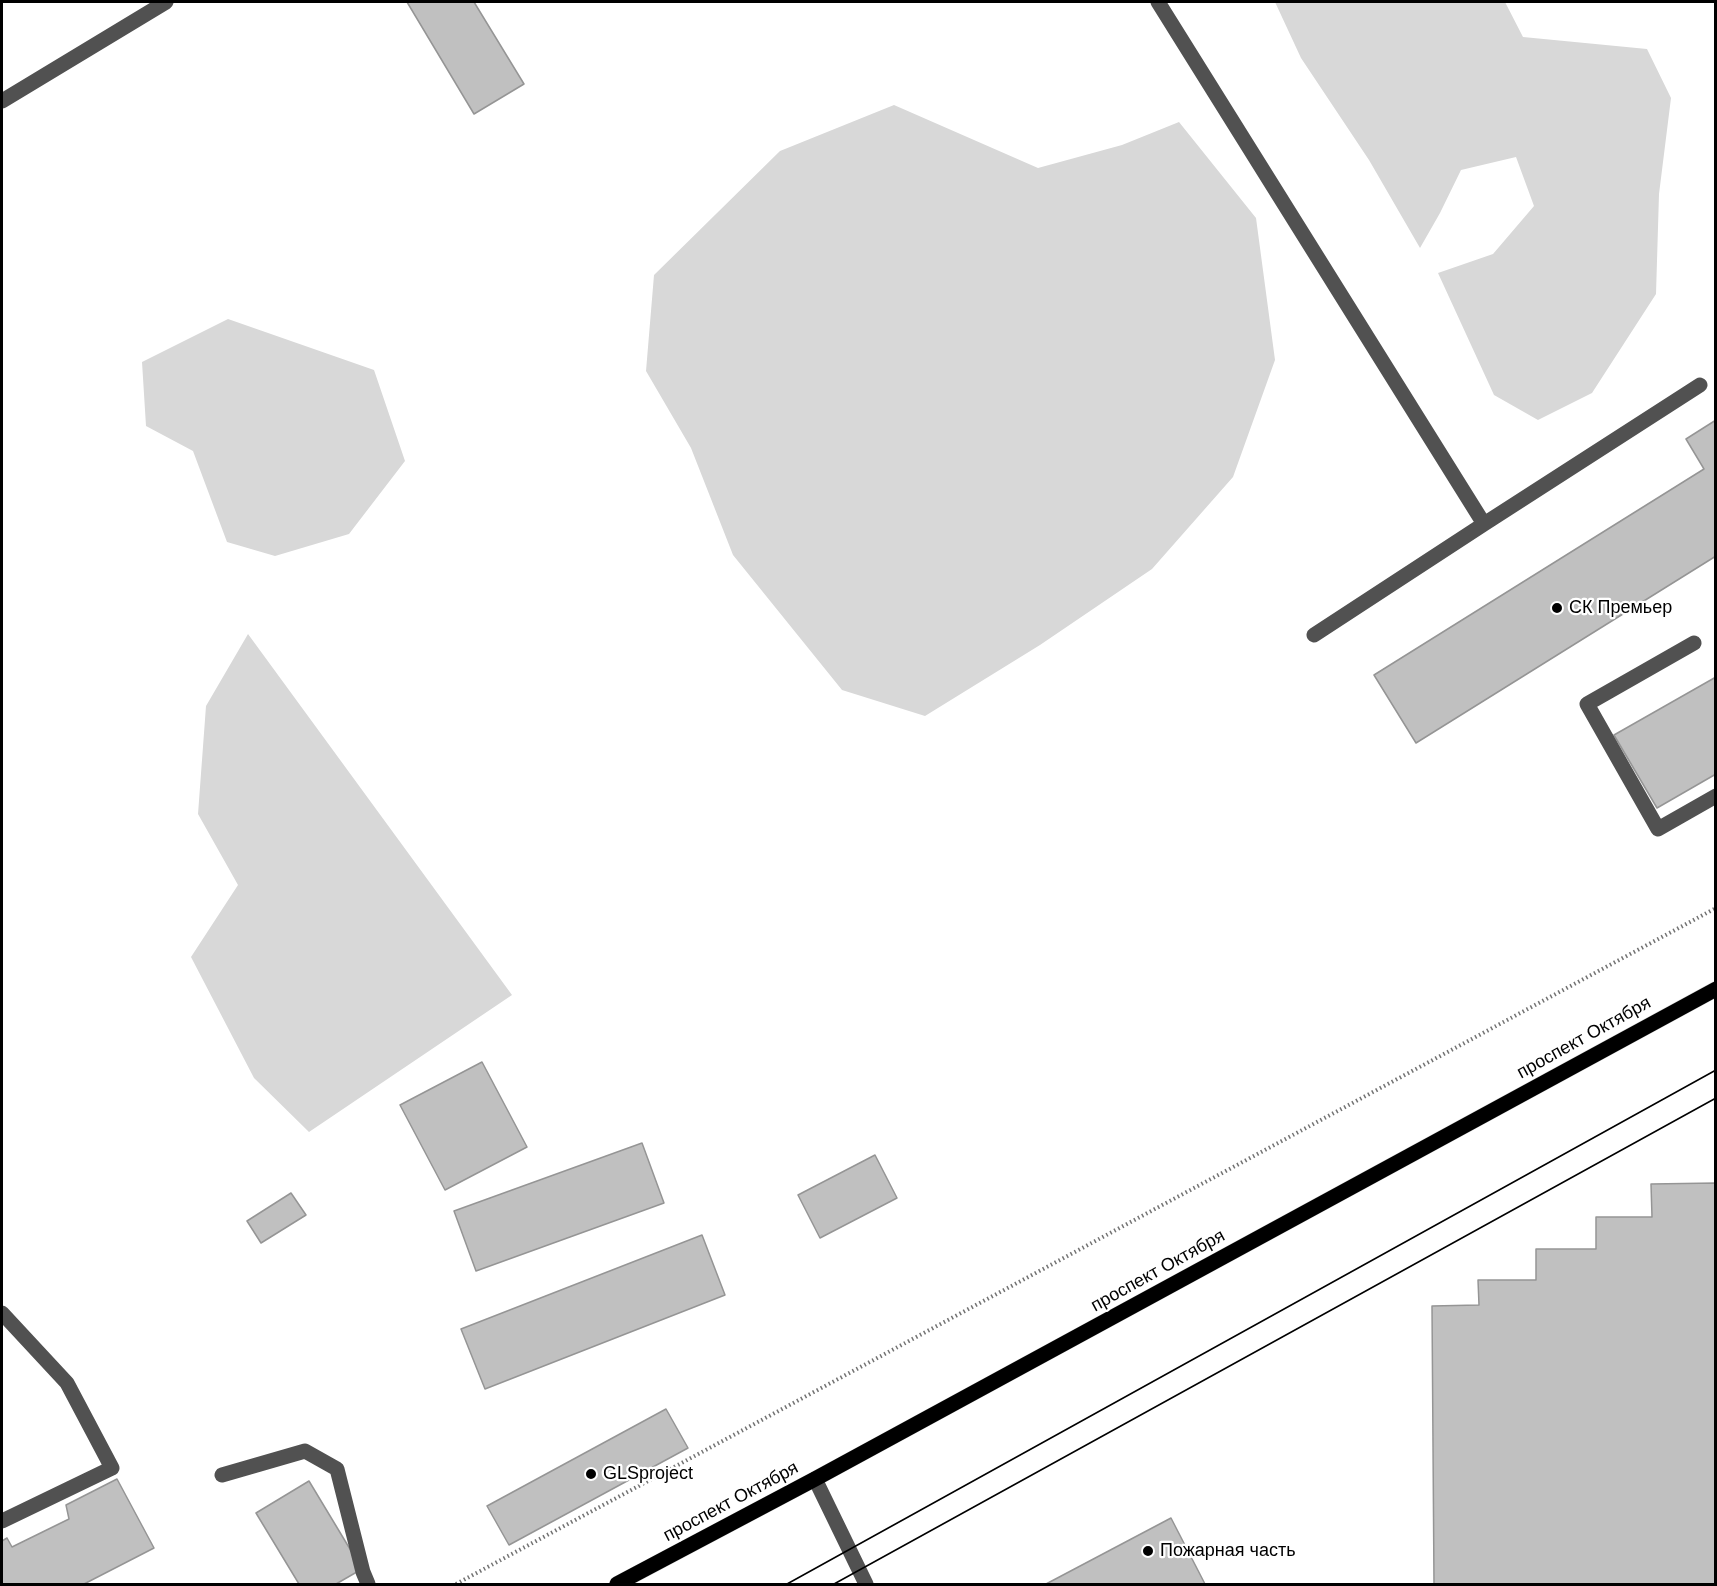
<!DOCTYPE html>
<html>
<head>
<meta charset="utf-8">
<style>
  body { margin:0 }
  #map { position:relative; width:1717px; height:1586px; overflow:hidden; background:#fff; font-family:Helvetica,sans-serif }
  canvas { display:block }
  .frame { position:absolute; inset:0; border:3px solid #000; pointer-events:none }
</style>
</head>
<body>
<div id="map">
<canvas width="1717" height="1586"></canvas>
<div class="frame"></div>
</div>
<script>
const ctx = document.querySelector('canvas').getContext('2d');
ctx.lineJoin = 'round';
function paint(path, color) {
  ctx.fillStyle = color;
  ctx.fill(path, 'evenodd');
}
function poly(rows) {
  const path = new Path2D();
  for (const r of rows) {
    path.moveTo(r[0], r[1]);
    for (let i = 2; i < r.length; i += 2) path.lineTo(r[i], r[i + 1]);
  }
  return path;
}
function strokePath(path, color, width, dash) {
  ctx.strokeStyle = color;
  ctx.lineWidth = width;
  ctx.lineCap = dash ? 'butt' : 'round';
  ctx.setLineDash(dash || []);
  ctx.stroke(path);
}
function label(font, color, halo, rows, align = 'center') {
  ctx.font = font + ' Helvetica,sans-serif';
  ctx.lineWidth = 4.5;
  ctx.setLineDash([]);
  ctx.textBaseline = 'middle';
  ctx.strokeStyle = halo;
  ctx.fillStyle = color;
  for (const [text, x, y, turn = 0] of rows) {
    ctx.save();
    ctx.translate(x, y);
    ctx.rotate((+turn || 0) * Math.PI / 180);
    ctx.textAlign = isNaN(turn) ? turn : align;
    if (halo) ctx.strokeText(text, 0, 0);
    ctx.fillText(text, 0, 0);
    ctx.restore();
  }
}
paint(poly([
  [1275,2,1505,2,1523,37,1647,49,1671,98,1659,194,1656,294,1592,393,1538,420,1494,395,1438,273,1493,254,1534,206,1516,157,1461,170,1440,213,1420,248,1369,160,1301,58],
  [894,105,1038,168,1122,145,1179,122,1256,218,1275,360,1233,477,1152,569,1040,645,925,716,842,690,733,555,691,448,646,371,654,275,780,151],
  [228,319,374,370,405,461,349,534,275,556,227,542,193,451,146,426,142,362],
  [248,634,512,995,309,1132,254,1078,191,957,238,885,198,814,206,706]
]), '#d8d8d8');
const building = poly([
  [407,2,474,2,524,84,474,114,407,2],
  [1716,420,1716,556,1416,743,1374,675,1704,469,1686,439,1716,420],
  [1716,677,1716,774,1657,808,1614,735,1716,677],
  [482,1062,527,1147,445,1190,400,1105,482,1062],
  [642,1143,664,1203,476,1271,454,1211,642,1143],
  [875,1155,897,1198,820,1238,798,1195,875,1155],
  [1716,1183,1716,1584,1434,1584,1432,1306,1479,1305,1478,1280,1536,1280,1536,1249,1596,1249,1596,1217,1652,1217,1651,1184,1716,1183],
  [291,1193,306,1215,261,1243,247,1221,291,1193],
  [702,1235,725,1295,485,1389,461,1329,702,1235],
  [666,1409,688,1448,509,1545,487,1506,666,1409],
  [117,1479,154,1548,84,1584,2,1584,2,1541,7,1538,12,1547,69,1519,66,1505,117,1479],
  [309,1481,362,1569,336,1584,299,1584,256,1513,309,1481],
  [1171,1518,1205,1584,1046,1584,1171,1518]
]);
paint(building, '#c0c0c0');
strokePath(building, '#959595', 1.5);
const major = poly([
  [617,1584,815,1479,1716,989]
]);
strokePath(major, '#dbdbdb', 16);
strokePath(poly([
  [456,1584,1716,908]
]), '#737373', 4, [1.5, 3]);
strokePath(poly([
  [1158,2,1484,524,1314,635],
  [2,101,166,2],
  [1484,524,1700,385],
  [1694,643,1587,704,1658,829,1716,796],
  [2,1313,67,1383,112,1468,2,1521],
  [222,1475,305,1451,337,1469,363,1572,368,1584],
  [815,1479,866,1584]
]), '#515151', 15);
strokePath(major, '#000', 15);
strokePath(poly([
  [787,1584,1716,1070],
  [834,1584,1716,1098]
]), '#000', 1.5);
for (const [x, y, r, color] of [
  [1557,608,6,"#000"],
  [591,1474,6,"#000"],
  [1148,1551,6,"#000"]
]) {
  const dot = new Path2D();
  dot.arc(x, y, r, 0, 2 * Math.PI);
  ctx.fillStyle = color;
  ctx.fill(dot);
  strokePath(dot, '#fff', 2);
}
label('18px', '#000', '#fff', [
  ["СК Премьер",1569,608],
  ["GLSproject",603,1474],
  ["Пожарная часть",1160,1551]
], 'left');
label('18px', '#000', '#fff', [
  ["проспект Октября",1584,1038,-29],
  ["проспект Октября",1158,1271,-29],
  ["проспект Октября",731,1502,-28]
]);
</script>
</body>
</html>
